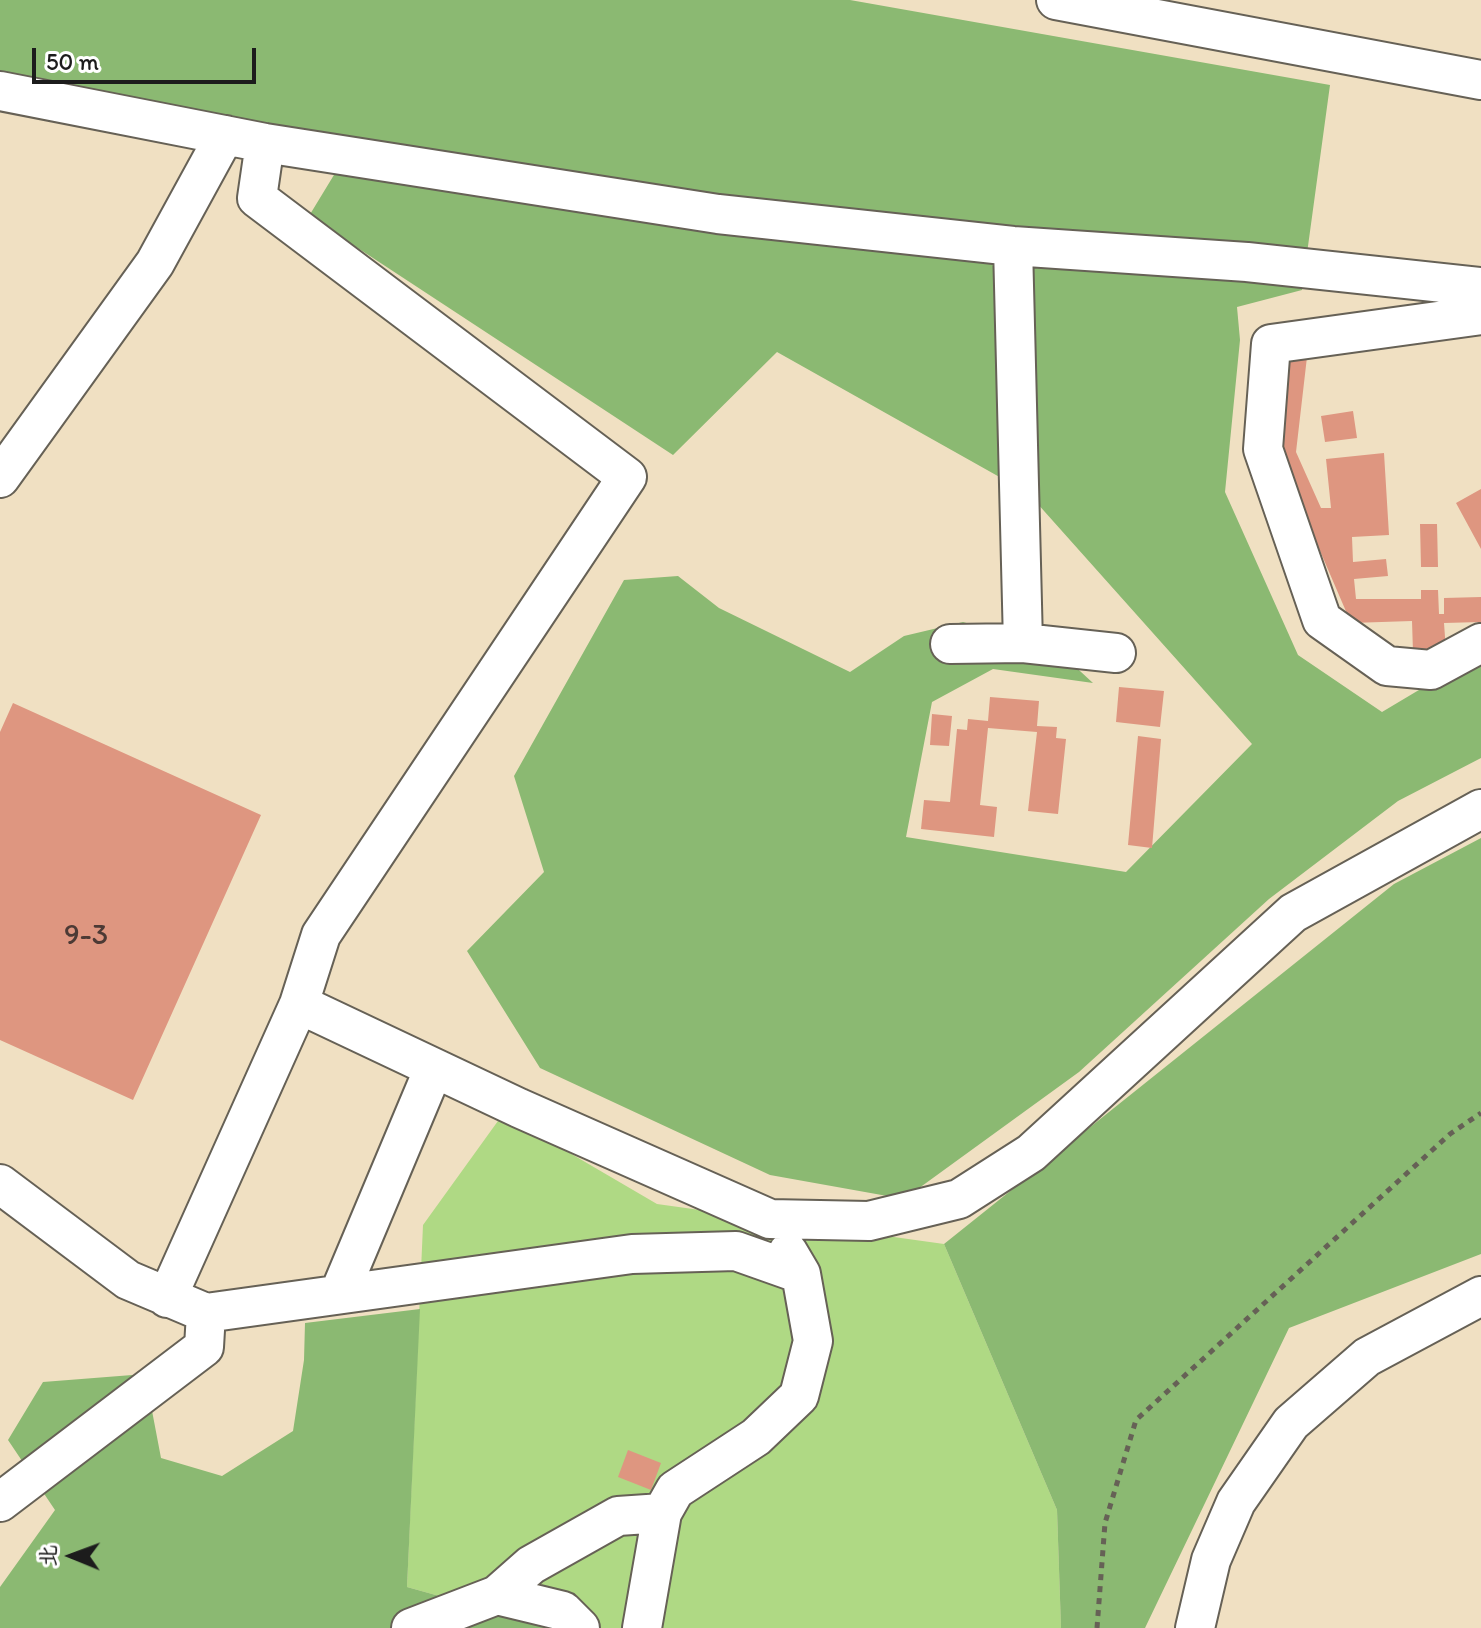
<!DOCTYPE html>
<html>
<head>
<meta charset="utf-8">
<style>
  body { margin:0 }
  #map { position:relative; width:1481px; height:1628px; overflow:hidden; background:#f0e0c2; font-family:Itim,"LXGW WenKai TC",sans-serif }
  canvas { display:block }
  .north { position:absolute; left:32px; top:1516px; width:80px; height:80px; -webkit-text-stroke:6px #fff; paint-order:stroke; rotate:271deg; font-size:22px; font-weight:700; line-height:32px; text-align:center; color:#1c1c1c }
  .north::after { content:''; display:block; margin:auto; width:28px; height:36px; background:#1c1c1c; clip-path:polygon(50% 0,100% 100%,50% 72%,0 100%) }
  .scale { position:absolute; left:32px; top:48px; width:224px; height:36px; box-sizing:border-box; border:4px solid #1c1c1c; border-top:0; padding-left:10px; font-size:24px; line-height:28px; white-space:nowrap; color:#1c1c1c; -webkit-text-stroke:6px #fff; paint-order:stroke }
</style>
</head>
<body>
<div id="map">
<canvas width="1481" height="1628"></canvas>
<div class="north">北</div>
<div class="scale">50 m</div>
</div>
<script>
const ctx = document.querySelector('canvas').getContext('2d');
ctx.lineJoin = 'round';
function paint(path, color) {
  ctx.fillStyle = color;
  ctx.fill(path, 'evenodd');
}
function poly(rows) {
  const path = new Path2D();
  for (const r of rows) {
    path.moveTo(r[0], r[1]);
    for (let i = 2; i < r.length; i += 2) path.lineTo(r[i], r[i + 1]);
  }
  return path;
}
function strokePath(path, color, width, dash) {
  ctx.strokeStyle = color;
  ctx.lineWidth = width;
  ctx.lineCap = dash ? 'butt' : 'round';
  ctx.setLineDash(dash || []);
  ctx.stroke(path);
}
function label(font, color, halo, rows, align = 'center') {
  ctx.font = font + ' Itim,sans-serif';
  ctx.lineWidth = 6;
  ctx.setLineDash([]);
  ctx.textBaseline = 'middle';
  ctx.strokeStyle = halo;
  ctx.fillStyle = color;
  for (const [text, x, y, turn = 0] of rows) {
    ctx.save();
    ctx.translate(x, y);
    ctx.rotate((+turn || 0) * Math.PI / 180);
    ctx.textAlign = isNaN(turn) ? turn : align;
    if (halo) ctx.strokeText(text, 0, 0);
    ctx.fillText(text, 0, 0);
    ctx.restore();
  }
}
paint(poly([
  [503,1114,657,1204,944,1244,1057,1510,1061,1628,554,1628,407,1587,423,1225]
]), '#afd984');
paint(poly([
  [0,0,850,0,1330,85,1302,290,1237,307,1240,340,1225,492,1298,655,1382,712,1481,653,1481,758,1398,801,1269,899,1079,1072,904,1199,770,1175,540,1068,467,951,544,872,514,776,624,580,678,576,719,608,850,672,904,636,963,622,1055,648,1093,683,993,669,932,702,906,837,1126,872,1252,744,1028,493,777,352,673,455,309,216,354,142,0,77],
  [1481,838,1481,1254,1289,1328,1145,1628,1061,1628,1057,1510,944,1244,1394,884],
  [420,1309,407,1587,554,1628,0,1628,0,1587,55,1510,8,1440,43,1382,145,1374,161,1458,222,1476,293,1431,304,1360,305,1323]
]), '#8bb972');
paint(poly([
  [1289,357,1307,357,1296,452,1321,508,1331,508,1326,459,1384,453,1389,535,1352,537,1353,562,1386,559,1388,576,1354,579,1356,599,1421,599,1421,590,1438,590,1439,614,1444,614,1444,598,1481,597,1481,622,1444,623,1446,651,1413,652,1412,621,1351,623,1278,453],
  [1353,411,1357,438,1325,442,1321,416],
  [1481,489,1481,549,1456,503],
  [1420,524,1437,524,1438,567,1421,567],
  [1119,687,1164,691,1160,727,1116,722],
  [990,697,1039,701,1037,726,1057,727,1056,738,1066,739,1058,814,1028,811,1037,732,988,728,980,805,997,807,994,837,921,829,924,800,950,802,957,729,967,730,968,719,988,721],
  [13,703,261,815,133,1100,0,1040,0,732],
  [932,714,952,716,949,746,930,745],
  [1138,736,1161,739,1152,848,1128,845],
  [628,1450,661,1463,651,1490,618,1477]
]), '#de9680');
const minor = poly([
  [1056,0,1481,80],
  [0,91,265,143,718,214,1013,246,1247,262,1481,287],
  [1013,246,1023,643],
  [1481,315,1271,344,1263,449,1322,620,1387,666,1431,670,1481,643],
  [0,478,155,263,225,135],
  [950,644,1023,643,1116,653],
  [299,1004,519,1108,770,1219,869,1221,959,1199,1031,1153,1293,913,1481,809],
  [0,1184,128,1280,206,1313,632,1254,736,1251,801,1274],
  [339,1294,434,1068],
  [167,1298,299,1004,321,935,627,477,257,198,265,143],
  [0,1502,204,1347,206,1313],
  [497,1595,531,1565,618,1516,662,1513],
  [411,1628,497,1595,563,1611,580,1628],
  [642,1628,662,1513,675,1490,756,1437,799,1396,813,1341,801,1274,788,1252],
  [1195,1628,1211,1560,1236,1502,1291,1423,1367,1357,1481,1296]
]);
strokePath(minor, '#666156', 42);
strokePath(poly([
  [1097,1628,1105,1523,1136,1420,1450,1134,1481,1113]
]), '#666156', 5, [6, 6]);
strokePath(minor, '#fff', 38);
label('30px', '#4c3a35', null, [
  ["9-3",86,936]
]);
</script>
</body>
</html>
